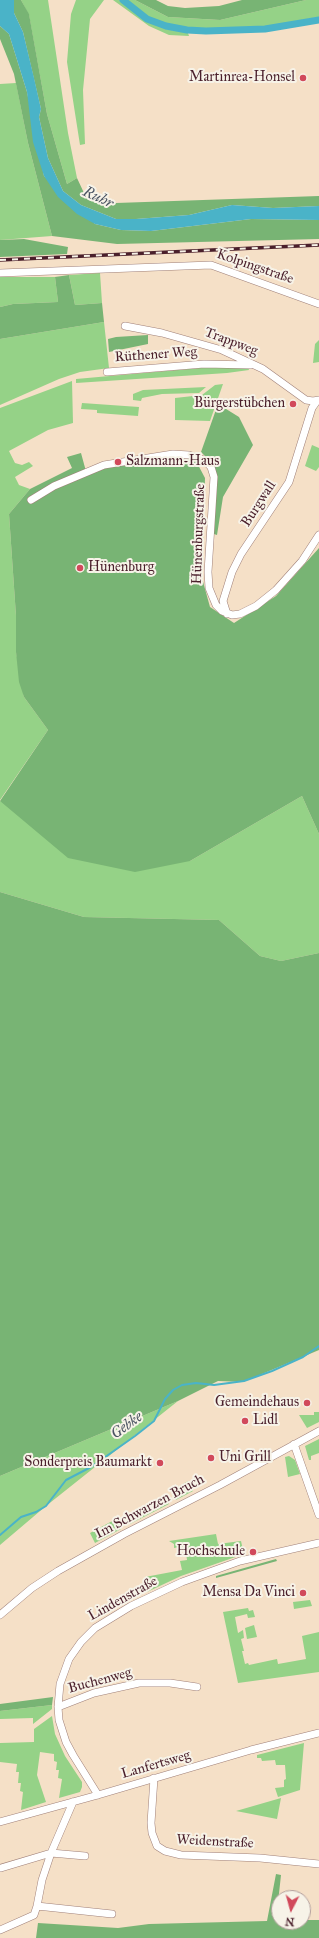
<!DOCTYPE html>
<html>
<head>
<meta charset="utf-8">
<style>
  body { margin:0 }
  #map { position:relative; width:319px; height:1938px; overflow:hidden; background:#f5e0c7; font-family:"IM FELL Great Primer",serif }
  canvas { display:block }
  .north { position:absolute; left:271px; top:1890px; width:40px; height:40px; box-sizing:border-box; background:#f7f3e8; border:1px solid #b29e9c; border-radius:50%; rotate:186deg; font-size:11px; font-weight:700; line-height:16px; text-align:center; color:#4a1f2b }
  .north::after { content:''; display:block; margin:auto; width:14px; height:18px; background:#d1495b; clip-path:polygon(50% 0,100% 100%,50% 72%,0 100%) }
</style>
</head>
<body>
<div id="map">
<canvas width="319" height="1938"></canvas>
<div class="north">N</div>
</div>
<script>
const ctx = document.querySelector('canvas').getContext('2d');
ctx.lineJoin = 'round';
function paint(path, color) {
  ctx.fillStyle = color;
  ctx.fill(path, 'evenodd');
}
function poly(rows) {
  const path = new Path2D();
  for (const r of rows) {
    path.moveTo(r[0], r[1]);
    for (let i = 2; i < r.length; i += 2) path.lineTo(r[i], r[i + 1]);
  }
  return path;
}
function strokePath(path, color, width, dash) {
  ctx.strokeStyle = color;
  ctx.lineWidth = width;
  ctx.lineCap = dash ? 'butt' : 'round';
  ctx.setLineDash(dash || []);
  ctx.stroke(path);
}
function label(font, color, halo, rows, align = 'center') {
  ctx.font = font + ' "IM FELL Great Primer",serif';
  ctx.lineWidth = 4;
  ctx.setLineDash([]);
  ctx.textBaseline = 'middle';
  ctx.strokeStyle = halo;
  ctx.fillStyle = color;
  for (const [text, x, y, turn = 0] of rows) {
    ctx.save();
    ctx.translate(x, y);
    ctx.rotate((+turn || 0) * Math.PI / 180);
    ctx.textAlign = isNaN(turn) ? turn : align;
    if (halo) ctx.strokeText(text, 0, 0);
    ctx.fillText(text, 0, 0);
    ctx.restore();
  }
}
paint(poly([
  [21,0,48,0,68,133,77,178,67,184,47,114,29,15],
  [76,0,104,0,90,19,83,90,85,144,80,145,67,62,71,14],
  [113,0,135,0,168,17,220,20,306,0,319,0,319,17,267,26,203,29,166,25,166,29,188,33,189,36,169,35,149,26],
  [16,83,28,143,52,236,0,240,0,84],
  [100,273,102,303,75,305,69,275],
  [0,277,55,277,58,302,13,304,0,307],
  [104,322,109,368,80,372,59,379,0,405,0,339],
  [319,340,319,362,313,363,315,344],
  [248,367,249,370,227,373,76,383,76,379,200,368],
  [72,381,73,423,48,430,9,451,15,463,22,465,29,462,33,466,15,477,19,485,30,489,9,514,16,616,16,652,24,697,48,730,0,800,0,408],
  [223,384,210,421,175,420,175,398,202,395,215,385],
  [206,387,199,393,162,394,142,398,141,401,133,400,133,394,143,390],
  [82,403,139,407,138,416,97,413,97,410,81,409],
  [312,445,319,448,319,467,316,471,305,466],
  [302,796,319,834,319,953,281,961,260,956,219,920,84,917,0,892,0,801,190,861],
  [178,1401,46,1506,0,1545,0,1476],
  [314,1412,319,1412,319,1422,307,1428,299,1415,314,1415],
  [319,1439,319,1453,311,1456,311,1460,309,1460,305,1446],
  [289,1456,295,1460,300,1474,288,1477,285,1457],
  [188,1481,193,1491,176,1500,171,1491],
  [167,1501,169,1504,130,1524,127,1519,147,1508,149,1511],
  [116,1519,121,1529,95,1543,90,1533],
  [216,1534,218,1544,241,1541,244,1554,181,1576,147,1592,145,1577,182,1570,180,1561,187,1560,185,1546,174,1548,174,1544,169,1541],
  [310,1600,312,1606,294,1609,293,1602],
  [248,1608,249,1611,253,1610,255,1617,248,1618,247,1614,235,1617,238,1633,243,1630,244,1638,241,1639,244,1651,242,1651,245,1664,248,1663,249,1665,277,1659,278,1664,306,1659,302,1636,319,1632,319,1672,238,1683,223,1612],
  [254,1625,257,1637,247,1639,245,1628],
  [52,1705,52,1709,33,1724,33,1718,0,1719,0,1711],
  [52,1716,55,1734,65,1756,82,1782,82,1787,80,1792,59,1798,62,1779,58,1778,59,1770,56,1770,57,1762,54,1761,54,1754,40,1752,37,1775,46,1802,21,1810,23,1792,20,1791,21,1783,18,1783,19,1772,16,1772,17,1764,0,1762,0,1743,34,1742,34,1729],
  [304,1743,300,1790,278,1797,275,1788,284,1787,284,1780,286,1779,285,1765,276,1765,275,1760,262,1761,261,1758,257,1758,257,1755],
  [281,1798,277,1819,236,1811]
]), '#95d287');
paint(poly([
  [14,0,21,0,29,14,47,114,67,184,77,178,84,193,116,203,319,196,319,206,273,208,232,205,189,215,136,219,116,219,81,205,63,191,48,158,39,117,41,109,23,32,14,13],
  [135,0,156,0,168,6,185,8,219,6,242,0,306,0,220,20,168,17],
  [0,26,9,34,27,92,44,176,95,224,121,230,151,231,251,219,319,220,319,239,117,244,52,236,28,143,14,74,0,39],
  [24,239,68,247,67,254,0,257,0,240],
  [69,275,75,305,102,303,104,322,0,339,0,307,13,304,58,302,55,277],
  [148,335,148,344,109,352,108,339,116,337],
  [218,404,239,417,253,445,223,497,217,535,211,533,214,465,201,452],
  [81,453,87,475,106,468,179,458,196,461,205,478,202,578,210,607,234,623,276,596,319,548,319,834,302,796,190,861,135,872,68,858,0,801,48,730,24,697,19,682,16,652,16,616,9,514,30,489,72,468,67,457],
  [0,892,84,917,219,920,260,956,281,961,319,953,319,1350,243,1382,218,1381,178,1401,0,1476],
  [276,1559,277,1561,216,1578,216,1576],
  [53,1697,52,1705,0,1711,0,1704],
  [276,1874,281,1875,276,1921,303,1922,303,1920,319,1920,319,1938,36,1938,38,1923,118,1928,149,1924,267,1921]
]), '#78b474');
paint(poly([
  [0,0,14,0,14,13,23,32,34,78,41,109,39,117,48,158,63,191,81,205,116,219,136,219,189,215,232,205,273,208,319,206,319,220,251,219,151,231,121,230,95,224,77,214,58,197,44,176,33,142,27,92,9,34,0,26]
]), '#4ab3c8');
strokePath(poly([
  [0,1535,21,1517,36,1512,46,1506,66,1480,91,1467,135,1436,154,1421,165,1399,173,1390,182,1385,196,1383,214,1385,244,1381,272,1371,303,1357,319,1346]
]), '#4ab3c8', 2);
strokePath(poly([
  [123,0,147,19,166,26,187,30,206,31,265,29,319,20]
]), '#4ab3c8', 7);
const minor = poly([
  [0,273,211,265,319,304],
  [125,326,162,333,222,350,263,369,306,400,313,401,319,400],
  [107,372,204,364,251,365],
  [31,500,54,486,104,465,173,454,189,455,204,460,211,467,214,477,208,572,209,588,216,605,222,611,232,615,240,614,256,606,276,590,302,561,319,535],
  [227,614,223,601,232,572,241,554,289,482,312,408,317,401],
  [294,1444,319,1515],
  [0,1615,32,1588,58,1571,124,1534,220,1485,319,1431],
  [58,1707,94,1693,139,1683,170,1683,197,1687],
  [154,1778,151,1823,152,1833,157,1846,165,1851,181,1855,260,1858,319,1864],
  [98,1795,73,1755,66,1742,59,1720,58,1707,60,1684,69,1659,81,1642,95,1628,131,1606,182,1582,240,1561,319,1543],
  [73,1802,51,1853,42,1880,37,1906,112,1914],
  [0,1822,98,1795,251,1750,319,1733],
  [1,1868,51,1853,85,1856],
  [0,1930,34,1915,37,1906]
]);
strokePath(minor, '#a08079', 8);
strokePath(minor, '#fff', 7);
const rail = poly([
  [0,260,319,245]
]);
strokePath(rail, '#4a1f2b', 3.5);
strokePath(rail, '#f7f3e8', 2, [6]);
for (const [x, y, r, color] of [
  [303,78,4,"#d1495b"],
  [293,404,4,"#d1495b"],
  [118,462,4,"#d1495b"],
  [80,568,4,"#d1495b"],
  [307,1403,4,"#d1495b"],
  [245,1421,4,"#d1495b"],
  [211,1458,4,"#d1495b"],
  [160,1463,4,"#d1495b"],
  [253,1552,4,"#d1495b"],
  [303,1593,4,"#d1495b"]
]) {
  const dot = new Path2D();
  dot.arc(x, y, r, 0, 2 * Math.PI);
  ctx.fillStyle = color;
  ctx.fill(dot);
  strokePath(dot, '#f7f3e8', 1.5);
}
label('14px', '#4a1f2b', '#f7f3e8', [
  ["Martinrea-Honsel",295,78],
  ["Bürgerstübchen",285,404],
  ["Salzmann-Haus",126,462,"left"],
  ["Hünenburg",88,568,"left"],
  ["Gemeindehaus",299,1403],
  ["Lidl",253,1421,"left"],
  ["Uni Grill",219,1458,"left"],
  ["Sonderpreis Baumarkt",152,1463],
  ["Hochschule",245,1552],
  ["Mensa Da Vinci",295,1593]
], 'right');
label('14px', '#4a1f2b', '#f7f3e8', [
  ["Kolpingstraße",255,267,19],
  ["Trappweg",231,342,21],
  ["Rüthener Weg",156,355,-4],
  ["Burgwall",259,504,-57],
  ["Hünenburgstraße",199,534,-88],
  ["Im Schwarzen Bruch",150,1507,-28],
  ["Lindenstraße",123,1599,-29],
  ["Buchenweg",100,1681,-15],
  ["Lanfertsweg",156,1765,-16],
  ["Weidenstraße",215,1842,3]
]);
label('italic 15px', '#4a5362', '#f7f3e8', [
  ["Ruhr",98,198,25],
  ["Gebke",127,1426,-36]
]);
</script>
</body>
</html>
